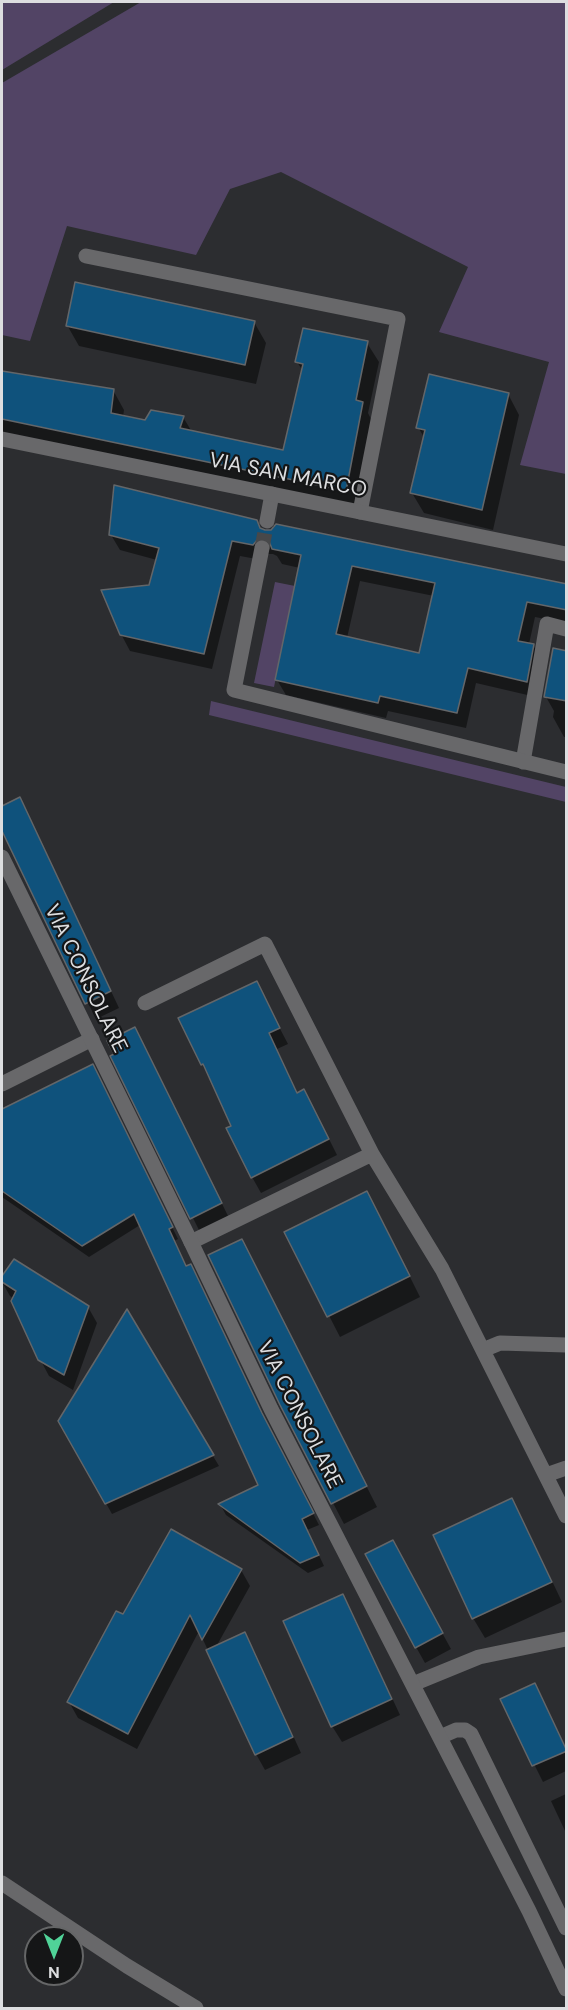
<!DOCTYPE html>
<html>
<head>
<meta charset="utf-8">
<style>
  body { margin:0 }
  #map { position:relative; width:568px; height:2010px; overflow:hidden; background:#2c2d30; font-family:"DM Sans",sans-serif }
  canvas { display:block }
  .frame { position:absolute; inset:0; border:3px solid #dddee0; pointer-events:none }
  .north { position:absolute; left:24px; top:1926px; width:60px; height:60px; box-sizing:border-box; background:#151617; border:2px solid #656667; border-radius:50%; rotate:180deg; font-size:16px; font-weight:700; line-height:24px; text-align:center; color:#dddee0 }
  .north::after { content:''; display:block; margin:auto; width:21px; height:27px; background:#50d398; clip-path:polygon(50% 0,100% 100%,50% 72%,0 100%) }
</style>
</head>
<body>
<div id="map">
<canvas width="568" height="2010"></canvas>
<div class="frame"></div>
<div class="north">N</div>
</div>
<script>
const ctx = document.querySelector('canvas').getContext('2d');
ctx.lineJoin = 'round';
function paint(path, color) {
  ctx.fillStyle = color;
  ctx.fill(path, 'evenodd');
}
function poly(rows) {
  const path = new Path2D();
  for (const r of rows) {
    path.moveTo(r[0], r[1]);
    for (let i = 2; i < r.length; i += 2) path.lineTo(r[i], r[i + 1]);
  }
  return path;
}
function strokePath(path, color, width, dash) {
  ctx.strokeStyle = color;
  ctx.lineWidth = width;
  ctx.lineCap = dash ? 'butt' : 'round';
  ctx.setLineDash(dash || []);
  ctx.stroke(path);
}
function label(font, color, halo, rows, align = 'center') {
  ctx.font = font + ' "DM Sans",sans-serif';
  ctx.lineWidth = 4.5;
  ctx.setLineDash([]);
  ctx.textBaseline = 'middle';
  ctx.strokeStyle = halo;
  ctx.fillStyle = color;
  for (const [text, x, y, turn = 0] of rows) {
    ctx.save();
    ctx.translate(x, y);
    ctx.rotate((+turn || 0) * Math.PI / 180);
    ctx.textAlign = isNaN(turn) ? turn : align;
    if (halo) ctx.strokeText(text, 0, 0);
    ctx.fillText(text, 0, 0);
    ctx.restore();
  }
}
paint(poly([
  [2,2,114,2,2,70],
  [141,2,566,2,566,474,520,465,549,362,439,332,468,267,281,172,230,189,196,255,67,226,30,341,2,335,2,83],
  [275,582,295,586,274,687,254,683],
  [211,701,566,787,566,802,209,715]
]), '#524465');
paint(poly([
  [254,322,266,343,256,384,79,346,67,325],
  [367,343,379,362,368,413,373,423,357,510,2,435,3,372,113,390,124,410,123,417,146,422,183,417,192,432,284,452,303,371,297,362],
  [508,394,519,415,493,530,424,513,412,493,425,439,418,427],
  [256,521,262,531,566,586,566,623,535,617,529,644,533,645,542,661,536,697,476,683,466,728,388,711,386,718,286,695,277,680,300,568,282,564,277,556,273,554,267,554,262,560,240,556,212,669,130,651,121,634,150,586,157,560,120,550,111,535],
  [360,581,434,596,420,654,347,638],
  [566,653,566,737,564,737,553,717,554,711,546,697],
  [19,799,28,815,119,1008,96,1019,2,827,2,808],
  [256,983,288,1044,277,1049,298,1094,313,1107,337,1155,261,1193,252,1177,233,1126,202,1064],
  [144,1045,230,1220,201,1234,112,1056],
  [92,1066,178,1239,174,1241,187,1268,319,1525,307,1530,324,1566,308,1573,226,1515,220,1504,260,1486,140,1225,89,1257,2,1197,2,1110],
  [378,1213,420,1297,340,1337,286,1232],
  [242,1241,377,1507,344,1524,281,1404],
  [14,1261,88,1307,97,1323,73,1390,49,1376,40,1359,14,1299,10,1296,2,1282,2,1279],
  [127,1312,219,1466,112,1514,60,1421],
  [512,1500,523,1520,562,1602,485,1638,473,1618],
  [401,1558,451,1649,425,1663,416,1647],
  [241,1570,250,1586,216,1647,244,1634,254,1650,301,1753,265,1770,256,1754,199,1631,137,1749,78,1718,69,1702,124,1616],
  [343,1596,352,1612,400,1715,342,1742,332,1726],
  [535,1685,566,1748,566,1771,543,1782,502,1700],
  [566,1794,566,1833,551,1801]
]), '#0007');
const building = poly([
  [75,282,255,321,245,365,66,326,75,282],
  [303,328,368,341,356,400,363,402,346,491,2,419,2,371,114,389,111,413,145,420,151,410,184,416,180,428,283,450,303,364,295,362,303,328],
  [429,374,509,393,482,510,410,493,425,430,416,428,429,374],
  [114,485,257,520,260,528,265,530,271,530,276,524,567,584,567,610,527,602,518,641,534,644,527,682,468,668,457,713,380,696,378,703,275,680,301,555,272,549,269,541,264,539,258,539,253,545,232,541,204,654,120,635,101,590,149,585,159,548,109,535,114,485],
  [352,566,435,583,419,653,336,634,352,566],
  [553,648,567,651,567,701,544,697,553,648],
  [20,797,111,991,85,1004,2,831,2,806,20,797],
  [257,981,280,1028,269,1033,297,1093,304,1089,329,1139,251,1178,226,1128,231,1126,203,1064,201,1065,178,1018,257,981],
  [135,1027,222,1203,190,1219,110,1056,114,1054,107,1041,135,1027],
  [93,1064,173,1227,169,1229,186,1266,191,1264,262,1413,314,1513,302,1519,319,1555,300,1563,218,1504,258,1485,134,1214,82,1246,2,1191,2,1109,93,1064],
  [367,1191,410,1276,327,1317,284,1232,367,1191],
  [242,1239,367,1486,331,1504,280,1405,208,1255,242,1239],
  [14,1259,89,1306,64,1375,38,1360,11,1301,16,1291,2,1282,2,1276,14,1259],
  [127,1309,214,1455,105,1504,58,1421,127,1309],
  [512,1498,552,1582,472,1619,433,1535,512,1498],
  [171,1529,242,1569,202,1640,190,1615,128,1734,67,1702,116,1611,123,1614,171,1529],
  [393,1540,443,1633,415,1648,365,1554,393,1540],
  [343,1594,392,1699,331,1727,283,1621,343,1594],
  [245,1632,293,1737,255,1755,206,1650,245,1632],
  [535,1683,567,1751,532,1766,500,1699,535,1683]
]);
paint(building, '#0f527c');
strokePath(building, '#636669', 1.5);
strokePath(poly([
  [262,548,267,521]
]), '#47484a', 15, [15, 8]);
strokePath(poly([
  [523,762,547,624,566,629]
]), '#68686a', 15);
strokePath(poly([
  [86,256,398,319,360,512],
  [267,521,272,494],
  [262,548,234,690,566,772],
  [145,1003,265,944,372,1154,442,1269,566,1516],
  [2,1084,92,1039],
  [191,1242,372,1154],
  [483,1350,500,1343,566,1345],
  [546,1475,566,1468],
  [413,1684,479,1657,566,1639],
  [440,1737,456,1730,465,1730,471,1734,566,1928]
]), '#68686a', 15);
strokePath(poly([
  [2,439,566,554],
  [2,857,191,1242,271,1409,529,1911,566,1989],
  [2,1883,127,1966,196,2008]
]), '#68686a', 15);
label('21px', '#dddee0', '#151617', [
  ["VIA SAN MARCO",288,476,11],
  ["VIA CONSOLARE",85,979,64],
  ["VIA CONSOLARE",299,1415,63]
]);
</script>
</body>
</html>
